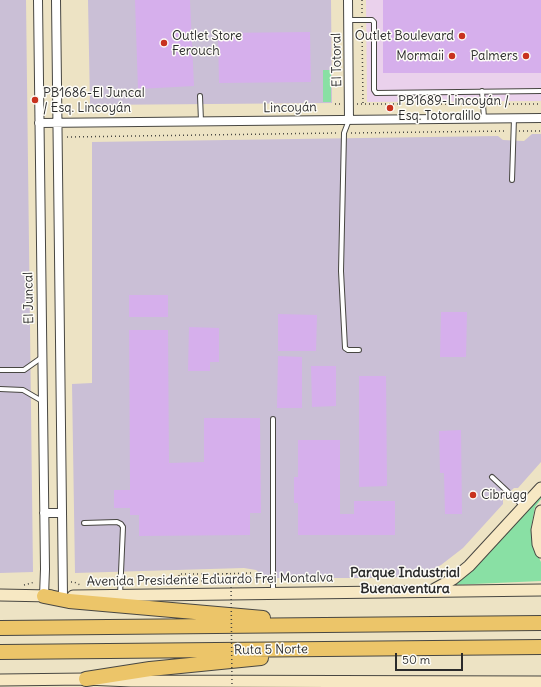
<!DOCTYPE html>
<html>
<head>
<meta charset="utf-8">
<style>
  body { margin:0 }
  #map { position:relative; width:541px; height:687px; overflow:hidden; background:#ede3c4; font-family:Delius,sans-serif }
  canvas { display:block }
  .scale { position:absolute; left:395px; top:653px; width:68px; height:18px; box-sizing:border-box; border:2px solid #2b2b2b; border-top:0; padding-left:5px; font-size:12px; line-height:14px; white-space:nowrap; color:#2b2b2b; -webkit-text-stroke:3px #fdfcf7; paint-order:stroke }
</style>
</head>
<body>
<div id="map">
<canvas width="541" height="687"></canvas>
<div class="scale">50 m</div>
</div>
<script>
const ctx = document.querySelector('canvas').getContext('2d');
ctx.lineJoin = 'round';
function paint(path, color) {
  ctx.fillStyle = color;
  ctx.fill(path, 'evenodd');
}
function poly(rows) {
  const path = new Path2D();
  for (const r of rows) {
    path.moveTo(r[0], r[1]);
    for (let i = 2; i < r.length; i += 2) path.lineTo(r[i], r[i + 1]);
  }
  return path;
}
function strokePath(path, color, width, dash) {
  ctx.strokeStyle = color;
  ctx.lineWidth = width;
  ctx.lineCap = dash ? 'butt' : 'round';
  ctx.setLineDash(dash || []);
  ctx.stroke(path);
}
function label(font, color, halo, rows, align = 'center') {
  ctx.font = font + ' Delius,sans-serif';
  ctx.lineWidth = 3;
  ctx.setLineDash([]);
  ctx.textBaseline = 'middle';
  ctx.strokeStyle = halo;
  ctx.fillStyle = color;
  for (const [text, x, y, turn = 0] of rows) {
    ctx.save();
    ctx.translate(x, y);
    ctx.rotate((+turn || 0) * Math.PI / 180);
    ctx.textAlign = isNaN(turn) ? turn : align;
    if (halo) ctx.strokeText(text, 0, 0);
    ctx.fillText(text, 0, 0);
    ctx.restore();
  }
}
paint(poly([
  [366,0,541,0,541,101,367,102]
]), '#ead1ec');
paint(poly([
  [0,0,26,0,33,572,0,573],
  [88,0,331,0,332,103,90,105],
  [532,134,541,134,541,462,518,488,514,488,503,498,503,504,463,548,441,565,431,570,413,576,385,578,265,578,256,570,244,568,75,573,72,384,92,383,92,142,498,136,503,140,524,141]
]), '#cabfd6');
paint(poly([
  [323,70,331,70,331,102,323,102],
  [541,493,541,499,535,507,531,528,533,546,541,562,541,581,451,585]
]), '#89e0a4');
paint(poly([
  [135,0,190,0,194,86,138,89],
  [383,0,541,0,541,73,383,73],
  [310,32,311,82,219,83,218,33],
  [129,295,168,295,168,317,129,317],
  [441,312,467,312,466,357,440,357],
  [278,314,317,315,316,351,278,351],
  [189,327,219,328,219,362,210,362,210,371,188,371],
  [129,330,168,330,169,463,204,462,204,418,260,418,261,513,250,513,250,535,139,536,139,515,130,515,130,508,114,508,114,490,130,490],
  [278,356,302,357,302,408,277,408],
  [311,366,336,366,336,406,312,407],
  [359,376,386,376,387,486,359,487],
  [461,430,462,514,445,514,444,473,440,473,439,431],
  [298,440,340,440,340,514,354,514,354,501,395,501,395,535,298,535,298,503,294,503,294,477,298,477]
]), '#d6afec');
const service = poly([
  [348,20,372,20,374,22,374,90,376,93,541,91],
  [482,91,484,118],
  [200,96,201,121],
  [349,120,344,133,341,271,345,348,348,350,359,350],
  [512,180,514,118],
  [0,370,24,370,41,358],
  [0,389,23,390,42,401],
  [492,477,523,506],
  [84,523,117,522,121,524,123,527,120,595],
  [273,593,273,419]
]);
const minor = poly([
  [38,0,45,569,44,596],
  [56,0,63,596],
  [348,0,349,120],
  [39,123,541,118],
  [44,513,62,513]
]);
const secondary = poly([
  [541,511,537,530,538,544,541,552],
  [433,590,453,579,469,566,541,488],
  [0,595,51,596],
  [73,596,541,590],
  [0,680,86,679,131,681,541,682]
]);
const motorway = poly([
  [44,596,69,601,263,618],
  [0,628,541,623],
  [0,652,541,647],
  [86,679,150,669,261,658]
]);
strokePath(service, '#484742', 6);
strokePath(minor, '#484742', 10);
strokePath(secondary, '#484742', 13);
strokePath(motorway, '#484742', 16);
strokePath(poly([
  [362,0,362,14],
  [362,26,363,104],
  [335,104,341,104],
  [357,104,477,104],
  [489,104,541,104],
  [519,131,541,131],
  [351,133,507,131],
  [67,137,337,133],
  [227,573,227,584],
  [218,574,251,573,251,580,231,581],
  [71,582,74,582,80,585],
  [147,584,181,584],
  [24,585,35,582]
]), '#484742', 1.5, [1, 3]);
strokePath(service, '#fff', 4);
strokePath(minor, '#fff', 8);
strokePath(secondary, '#f7e8c3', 11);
strokePath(motorway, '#ecc569', 14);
strokePath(poly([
  [218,574,179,574,179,581,231,581,232,687]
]), '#484742', 1.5, [1, 3]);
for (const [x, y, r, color] of [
  [462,36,4,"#c8321e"],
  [164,43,4,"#c8321e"],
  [452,56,4,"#c8321e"],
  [526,56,4,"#c8321e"],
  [35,100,4,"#c8321e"],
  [390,108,4,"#c8321e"],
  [473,495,4,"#c8321e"]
]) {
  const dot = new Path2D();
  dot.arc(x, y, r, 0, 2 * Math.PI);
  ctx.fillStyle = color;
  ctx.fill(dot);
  strokePath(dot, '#fdfcf7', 1.5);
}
label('13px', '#2b2b2b', '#fdfcf7', [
  ["Outlet Store",172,36],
  ["Ferouch",172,51],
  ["Outlet Boulevard",454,36,"right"],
  ["Mormaii",444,56,"right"],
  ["Palmers",518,56,"right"],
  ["PB1686-El Juncal",43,93],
  ["/ Esq. Lincoyán",43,108],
  ["PB1689-Lincoyán /",398,101],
  ["Esq. Totoralillo",398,116],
  ["Cibrugg",481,495]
], 'left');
label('13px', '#2b2b2b', '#fdfcf7', [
  ["El Totoral",337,60,-91],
  ["Lincoyán",290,108,-1],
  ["El Juncal",29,298,-91],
  ["Avenida Presidente Eduardo Frei Montalva",210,580,-1],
  ["Ruta 5 Norte",271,650,-1]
]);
label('bold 14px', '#2b2b2b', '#fdfcf7', [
  ["Parque Industrial",405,573],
  ["Buenaventura",405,589]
]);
</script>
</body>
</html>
